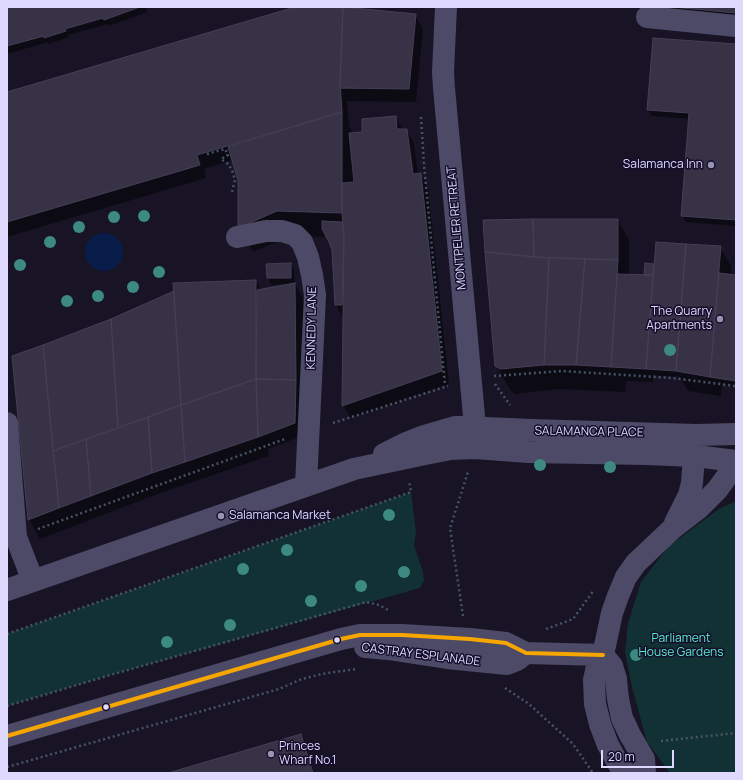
<!DOCTYPE html>
<html>
<head>
<meta charset="utf-8">
<style>
  body { margin:0 }
  #map { position:relative; width:743px; height:780px; overflow:hidden; background:#181425; font-family:Manrope,sans-serif }
  canvas { display:block }
  .frame { position:absolute; inset:0; border:8px solid #dfd9ff; pointer-events:none }
  .scale { position:absolute; left:601px; top:750px; width:73px; height:18px; box-sizing:border-box; border:2px solid #dfd9ff; border-top:0; padding-left:5px; font-size:12px; line-height:14px; white-space:nowrap; color:#dfd9ff; -webkit-text-stroke:3px #150e2b; paint-order:stroke }
</style>
</head>
<body>
<div id="map">
<canvas width="743" height="780"></canvas>
<div class="frame"></div>
<div class="scale">20 m</div>
</div>
<script>
const ctx = document.querySelector('canvas').getContext('2d');
ctx.lineJoin = 'round';
function paint(path, color) {
  ctx.fillStyle = color;
  ctx.fill(path, 'evenodd');
}
function poly(rows) {
  const path = new Path2D();
  for (const r of rows) {
    if (r.length === 3) {
      path.moveTo(r[0] + r[2], r[1]);
      path.arc(r[0], r[1], r[2], 0, 2 * Math.PI);
      continue;
    }
    path.moveTo(r[0], r[1]);
    for (let i = 2; i < r.length; i += 2) path.lineTo(r[i], r[i + 1]);
  }
  return path;
}
function strokePath(path, color, width, dash) {
  ctx.strokeStyle = color;
  ctx.lineWidth = width;
  ctx.lineCap = dash ? 'butt' : 'round';
  ctx.setLineDash(dash || []);
  ctx.stroke(path);
}
function label(font, color, halo, rows, align = 'center') {
  ctx.font = font + ' Manrope,sans-serif';
  ctx.lineWidth = 3;
  ctx.setLineDash([]);
  ctx.textBaseline = 'middle';
  ctx.strokeStyle = halo;
  ctx.fillStyle = color;
  for (const [text, x, y, turn = 0] of rows) {
    ctx.save();
    ctx.translate(x, y);
    ctx.rotate((+turn || 0) * Math.PI / 180);
    ctx.textAlign = isNaN(turn) ? turn : align;
    if (halo) ctx.strokeText(text, 0, 0);
    ctx.fillText(text, 0, 0);
    ctx.restore();
  }
}
paint(poly([
  [411,492,416,532,414,545,423,572,424,581,420,588,107,676,7,706,7,634],
  [736,501,736,773,670,773,647,742,632,687,625,652,628,623,641,582,669,546,719,509]
]), '#123134');
paint(poly([
  [104,252,19]
]), '#081c49');
paint(poly([
  [7,7,146,7,147,12,109,26,108,24,68,35,69,37,49,44,48,42,7,54],
  [297,7,338,7,339,10,344,8,415,15,423,29,416,102,347,101,349,126,353,134,363,133,395,117,403,130,406,130,414,143,418,175,421,174,428,188,449,384,351,418,343,405,343,318,336,305,333,250,328,237,291,236,253,252,239,228,239,180,233,160,204,169,206,178,7,237,7,93],
  [659,7,736,7,736,36,672,30],
  [736,45,736,226,686,222,682,216,690,119,652,116,648,110],
  [533,220,618,220,629,240,629,275,646,276,646,264,655,265,720,247,731,266,731,275,736,276,736,387,722,384,721,396,688,391,680,377,653,375,653,382,626,381,625,392,559,389,515,394,511,391,496,366],
  [291,264,294,271,295,284,309,309,302,436,268,449,269,456,163,492,40,539,29,519,256,281,261,290,286,286,286,284,271,285,268,278,267,265],
  [7,417,19,547,7,551],
  [301,736,305,742,314,773,172,773]
]), '#0007');
const building = poly([
  [7,7,140,7,104,20,103,18,65,29,66,31,44,38,44,36,7,46,7,7],
  [295,7,338,7,339,9,343,7,340,82,342,112,197,155,200,165,7,222,7,92,295,7],
  [343,7,416,14,409,89,340,88,343,7],
  [672,7,736,7,736,13,672,7],
  [653,38,736,44,736,220,681,216,689,113,647,110,653,38],
  [342,112,342,213,277,211,238,228,238,181,228,147,342,112],
  [396,116,397,129,407,129,413,174,421,173,442,371,342,406,344,236,342,213,342,183,354,182,349,133,362,132,362,119,396,116],
  [533,219,534,257,485,252,483,220,533,219],
  [533,219,618,219,618,260,534,257,533,219],
  [322,221,342,222,344,236,342,305,335,305,332,250,329,242,322,229,322,221],
  [656,242,686,244,676,371,646,369,656,242],
  [686,244,721,246,710,377,676,371,686,244],
  [485,252,549,258,544,365,500,369,495,366,485,252],
  [549,258,585,259,576,365,544,365,549,258],
  [585,259,618,260,611,367,576,365,585,259],
  [291,263,291,278,267,278,266,264,291,263],
  [645,263,654,264,653,275,644,275,645,263],
  [719,273,736,275,736,381,710,377,719,273],
  [617,274,653,275,646,369,611,367,617,274],
  [256,280,256,379,181,405,173,283,256,280],
  [295,283,296,380,256,379,257,290,295,283],
  [174,291,181,405,118,428,111,319,174,291],
  [111,319,118,428,53,451,43,345,111,319],
  [43,345,59,508,28,520,12,356,43,345],
  [256,379,258,437,185,462,181,405,256,379],
  [256,379,296,380,295,423,258,437,256,379],
  [181,405,185,462,152,473,148,417,181,405],
  [148,417,152,473,91,496,86,439,148,417],
  [86,439,91,496,59,508,53,451,86,439],
  [301,734,313,773,168,773,301,734]
]);
paint(building, '#383246');
strokePath(building, '#453f58', 1);
strokePath(poly([
  [421,117,424,165,445,385],
  [207,154,225,149,228,155,221,159,228,164,232,170,235,180,232,192],
  [494,376,562,371,672,378,736,386],
  [495,384,510,405],
  [333,423,448,386],
  [38,529,285,439],
  [463,616,450,528,468,472],
  [546,629,573,619,594,590],
  [7,634,411,492,409,481],
  [505,688,529,704,573,744,593,773],
  [7,706,107,676,366,602,379,605,390,611],
  [661,741,736,733],
  [7,767,279,689,302,679,322,674,356,669]
]), '#465566', 2.5, [2, 3]);
strokePath(poly([
  [446,7,443,72,444,88,475,427,475,448],
  [647,17,736,26],
  [237,237,266,231,282,231,295,235,302,242,308,257,312,275,315,295,306,485],
  [7,423,16,537,33,581],
  [384,454,404,444,424,436,455,427,462,427,532,430,696,435,736,434],
  [675,523,689,495,692,483,695,441],
  [7,590,354,469,430,453,451,449,475,448,528,452,646,454,695,456,736,461],
  [365,647,388,649,447,658,507,664,517,660,526,653],
  [603,655,612,666,616,679,618,699,622,718,630,735,644,759,645,773],
  [7,736,341,639,360,635,402,635,470,639,506,643,526,653,603,655],
  [626,773,619,765,608,745,600,724,595,704,594,680,597,666,603,655,612,613,618,596,626,577,636,563,673,528,699,508,717,490,736,464]
]), '#4c4a66', 22);
strokePath(poly([
  [7,736,341,639,360,635,402,635,470,639,506,643,526,653,603,655]
]), '#f7a600', 4);
ctx.fillStyle = '#3c8a81';
for (const [x, y] of [
  [144,216],
  [114,217],
  [79,227],
  [50,242],
  [20,265],
  [159,272],
  [133,287],
  [98,296],
  [67,301],
  [670,350],
  [540,465],
  [610,467],
  [389,515],
  [287,550],
  [243,569],
  [404,572],
  [361,586],
  [311,601],
  [230,625],
  [167,642],
  [636,655]
]) {
  ctx.beginPath();
  ctx.arc(x, y, 6, 0, 2 * Math.PI);
  ctx.fill();
}
for (const [x, y, r, color] of [
  [711,165,4,"#9994b3"],
  [720,319,4,"#9994b3"],
  [221,516,4,"#9994b3"],
  [337,640,3.5,"#dfd9ff"],
  [106,707,3.5,"#dfd9ff"],
  [271,754,4,"#9994b3"]
]) {
  const dot = new Path2D();
  dot.arc(x, y, r, 0, 2 * Math.PI);
  ctx.fillStyle = color;
  ctx.fill(dot);
  strokePath(dot, '#150e2b', 1.5);
}
label('12px', '#dfd9ff', '#150e2b', [
  ["Salamanca Inn",703,165],
  ["The Quarry",712,312],
  ["Apartments",712,326],
  ["Salamanca Market",229,516,"left"],
  ["Princes",279,747,"left"],
  ["Wharf No.1",279,761,"left"]
], 'right');
label('12px', '#dfd9ff', '#150e2b', [
  ["MONTPELIER RETREAT",457,228,-95],
  ["KENNEDY LANE",312,328,-89],
  ["SALAMANCA PLACE",589,432,1],
  ["CASTRAY ESPLANADE",421,655,7]
]);
label('12px', '#59ebcd', '#150e2b', [
  ["Parliament",681,639],
  ["House Gardens",681,653]
]);
</script>
</body>
</html>
